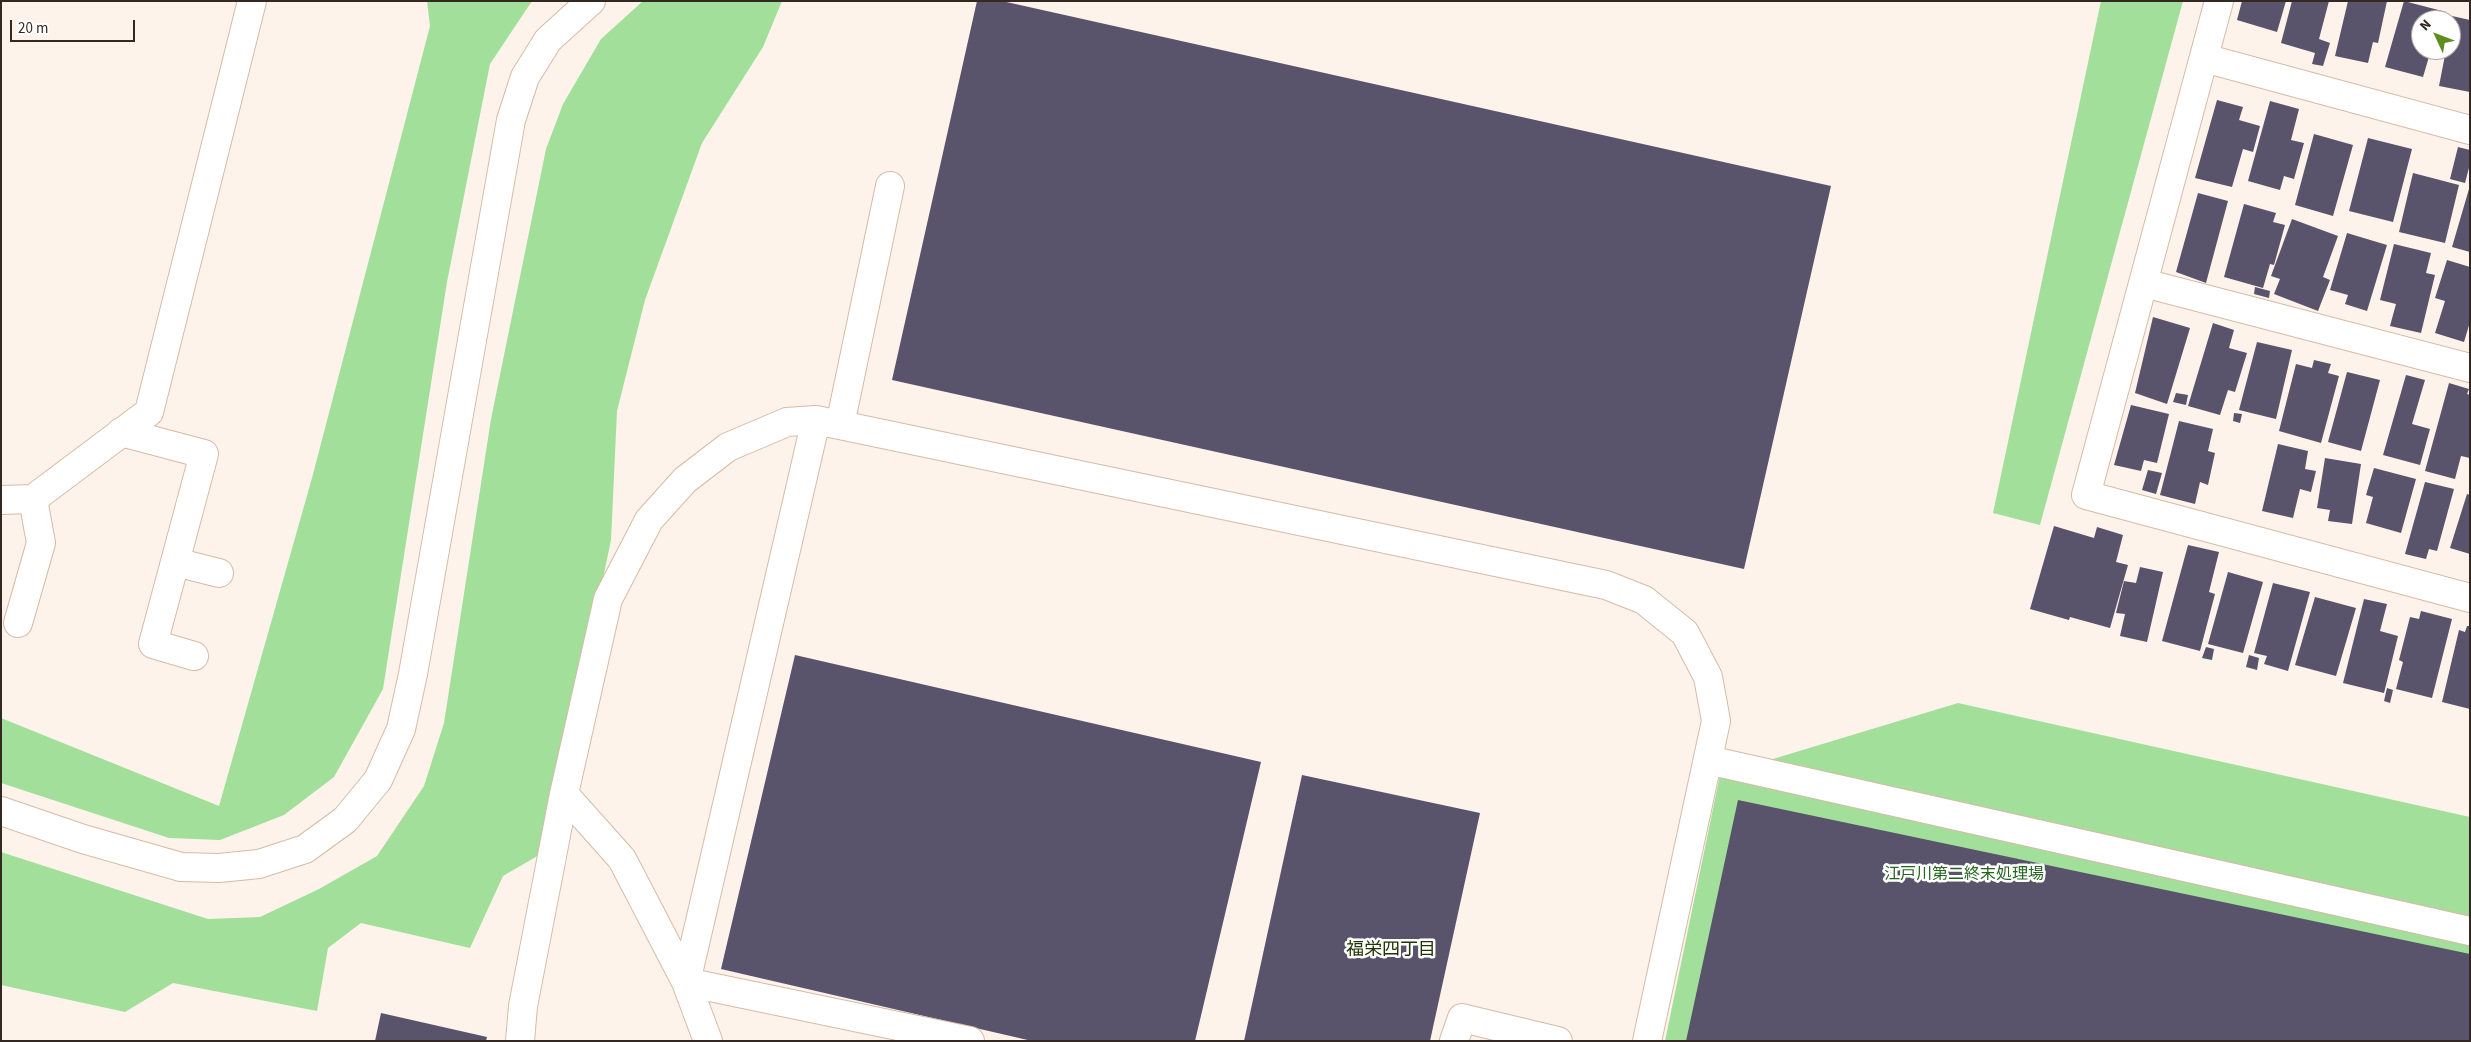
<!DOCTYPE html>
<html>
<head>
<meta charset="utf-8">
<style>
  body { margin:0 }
  #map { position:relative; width:2471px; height:1042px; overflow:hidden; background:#fef3eb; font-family:"Source Sans 3",sans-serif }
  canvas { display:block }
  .frame { position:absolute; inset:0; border:2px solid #342922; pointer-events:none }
  .north { position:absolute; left:2411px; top:10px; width:50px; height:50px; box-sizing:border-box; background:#fff; border:1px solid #aea9a7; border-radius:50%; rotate:313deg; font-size:14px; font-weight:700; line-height:20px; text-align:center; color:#342922 }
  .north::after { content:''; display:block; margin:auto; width:18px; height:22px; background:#5f8d21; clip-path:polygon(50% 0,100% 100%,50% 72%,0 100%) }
  .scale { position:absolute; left:10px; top:20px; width:125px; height:22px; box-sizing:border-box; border:2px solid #342922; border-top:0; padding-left:6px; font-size:15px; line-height:18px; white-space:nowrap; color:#342922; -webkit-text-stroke:4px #fff; paint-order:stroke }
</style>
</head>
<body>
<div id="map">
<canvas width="2471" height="1042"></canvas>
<div class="frame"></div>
<div class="north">N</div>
<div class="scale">20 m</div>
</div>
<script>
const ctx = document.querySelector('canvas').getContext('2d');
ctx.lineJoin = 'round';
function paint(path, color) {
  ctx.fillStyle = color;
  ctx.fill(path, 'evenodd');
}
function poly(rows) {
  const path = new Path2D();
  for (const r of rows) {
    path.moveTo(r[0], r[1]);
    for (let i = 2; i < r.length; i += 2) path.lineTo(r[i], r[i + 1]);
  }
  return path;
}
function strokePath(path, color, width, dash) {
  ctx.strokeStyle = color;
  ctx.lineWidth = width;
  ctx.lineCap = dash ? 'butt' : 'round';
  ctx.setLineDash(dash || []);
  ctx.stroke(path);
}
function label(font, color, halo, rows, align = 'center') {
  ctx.font = font + ' "Source Sans 3","Noto Sans JP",sans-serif';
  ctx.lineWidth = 5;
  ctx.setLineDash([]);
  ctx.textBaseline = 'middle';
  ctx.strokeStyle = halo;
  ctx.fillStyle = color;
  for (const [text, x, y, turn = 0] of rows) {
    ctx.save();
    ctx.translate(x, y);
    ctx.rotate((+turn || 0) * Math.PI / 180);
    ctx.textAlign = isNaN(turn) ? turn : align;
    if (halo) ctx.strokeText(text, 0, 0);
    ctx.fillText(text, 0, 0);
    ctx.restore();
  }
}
paint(poly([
  [427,1,532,1,490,64,447,282,383,689,334,777,284,815,220,840,169,838,1,783,1,718,219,806,312,478,430,26],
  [643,1,782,1,763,47,702,143,645,300,617,411,611,540,546,851,503,876,470,948,361,923,328,948,317,1011,173,983,125,1012,1,985,1,852,208,919,260,917,319,889,377,856,424,786,444,723,491,419,546,149,563,104,601,39],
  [2101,1,2183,1,2040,525,1993,513],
  [1958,703,2470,817,2470,1041,1665,1041,1720,775]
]), '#a1df9b');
paint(poly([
  [977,1,1002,1,1831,186,1744,569,892,380],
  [2242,1,2286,1,2277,32,2237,20],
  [2292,1,2329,1,2319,39,2330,43,2323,66,2312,64,2315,53,2281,43],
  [2348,1,2387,1,2378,43,2373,42,2368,63,2335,56],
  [2404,1,2446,12,2444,20,2421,20,2421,50,2431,50,2423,77,2385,67],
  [2452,16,2470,20,2470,92,2439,86,2446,50,2451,50],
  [2217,100,2243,107,2239,120,2260,126,2253,152,2243,149,2232,187,2195,178],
  [2270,101,2299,109,2291,140,2304,143,2294,179,2284,176,2280,190,2248,181],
  [2314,134,2353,145,2333,216,2295,205],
  [2368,138,2412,149,2393,222,2349,211],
  [2458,147,2470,150,2470,164,2465,183,2450,179],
  [2413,173,2459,185,2445,243,2399,232],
  [2469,189,2470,189,2470,252,2452,247],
  [2198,193,2228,201,2206,283,2176,272],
  [2244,204,2276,213,2273,222,2285,225,2274,265,2270,264,2263,288,2224,277],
  [2292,219,2338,236,2323,277,2330,280,2318,311,2274,294,2280,279,2271,276],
  [2347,233,2387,245,2367,311,2345,304,2348,295,2330,290],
  [2394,244,2431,253,2426,273,2435,275,2421,333,2390,326,2396,304,2380,300],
  [2447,260,2470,267,2470,322,2464,342,2435,333,2445,301,2435,298],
  [2255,287,2270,291,2269,298,2254,294],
  [2153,317,2190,328,2167,404,2135,393],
  [2213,323,2234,330,2229,348,2247,353,2235,392,2228,390,2220,415,2188,406],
  [2257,342,2292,350,2276,419,2239,410],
  [2314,360,2331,364,2328,373,2339,376,2321,443,2279,431,2296,364,2312,368],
  [2347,372,2380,380,2361,451,2328,442],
  [2406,375,2425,380,2412,424,2430,429,2420,465,2383,455],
  [2449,383,2469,389,2467,394,2470,395,2470,458,2461,456,2455,479,2425,471],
  [2176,393,2188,395,2186,405,2173,402],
  [2131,405,2169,414,2157,463,2144,460,2141,471,2114,465],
  [2234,413,2242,414,2240,423,2233,421],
  [2179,421,2213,429,2208,451,2215,453,2208,485,2200,482,2195,504,2160,495],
  [2278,444,2308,451,2305,469,2316,471,2311,492,2300,489,2293,518,2262,511],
  [2325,458,2361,464,2352,524,2328,521,2330,510,2317,508],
  [2374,468,2416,479,2401,533,2366,523,2373,497,2366,495],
  [2148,470,2162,473,2156,494,2142,490],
  [2425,482,2454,489,2437,551,2429,549,2426,559,2405,554],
  [2467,494,2470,495,2470,554,2450,548],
  [2054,526,2094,538,2097,527,2123,535,2116,562,2128,565,2110,628,2070,617,2069,620,2030,609],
  [2188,545,2219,552,2209,592,2215,594,2200,651,2162,641],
  [2140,567,2163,572,2147,642,2120,636,2125,614,2116,613,2124,581,2136,583],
  [2228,572,2263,582,2243,653,2208,644],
  [2273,583,2310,592,2288,671,2264,664,2267,656,2254,653],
  [2315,597,2356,608,2336,676,2295,665],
  [2364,599,2387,604,2380,631,2398,636,2384,693,2343,683],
  [2421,611,2452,619,2432,698,2396,689,2403,662,2399,660,2410,617,2419,619],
  [2467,626,2470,626,2470,709,2442,702,2459,630,2465,632],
  [2206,647,2214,649,2212,660,2202,658],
  [795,655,1261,762,1195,1041,1032,1041,721,969],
  [2249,655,2259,658,2257,670,2246,667],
  [2387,688,2393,690,2390,703,2384,701],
  [1302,775,1480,813,1430,1041,1244,1041],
  [1738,800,2470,954,2470,1041,1686,1041],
  [381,1013,487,1037,486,1041,375,1041]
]), '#59536c');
const minor = poly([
  [2219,1,2086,495,2470,598],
  [2204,58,2470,130],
  [2144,283,2470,368],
  [816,420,686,982,970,1041],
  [840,425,890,186],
  [121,432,204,454,153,644,194,656],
  [1,500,33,499,149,412,252,1],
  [175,562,219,573],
  [18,623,41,543,33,499],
  [1708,760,2470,931],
  [564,794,622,859,686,982,708,1041],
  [1,811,83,839,181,867,219,868,259,864,305,849,345,820,378,780,401,729,413,674,511,120,525,77,548,40,591,1],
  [520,1041,523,1006,564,794,608,599,649,520,685,480,728,447,787,422,816,420,1606,585,1644,600,1685,633,1708,677,1716,721,1647,1041],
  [1454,1041,1462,1018,1558,1041]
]);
strokePath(minor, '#d6bba7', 30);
strokePath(minor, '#fff', 28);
label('16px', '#23671f', '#fff', [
  ["江戸川第二終末処理場",1964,875]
]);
label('18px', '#213703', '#fff', [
  ["福栄四丁目",1391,951]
]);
</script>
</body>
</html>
